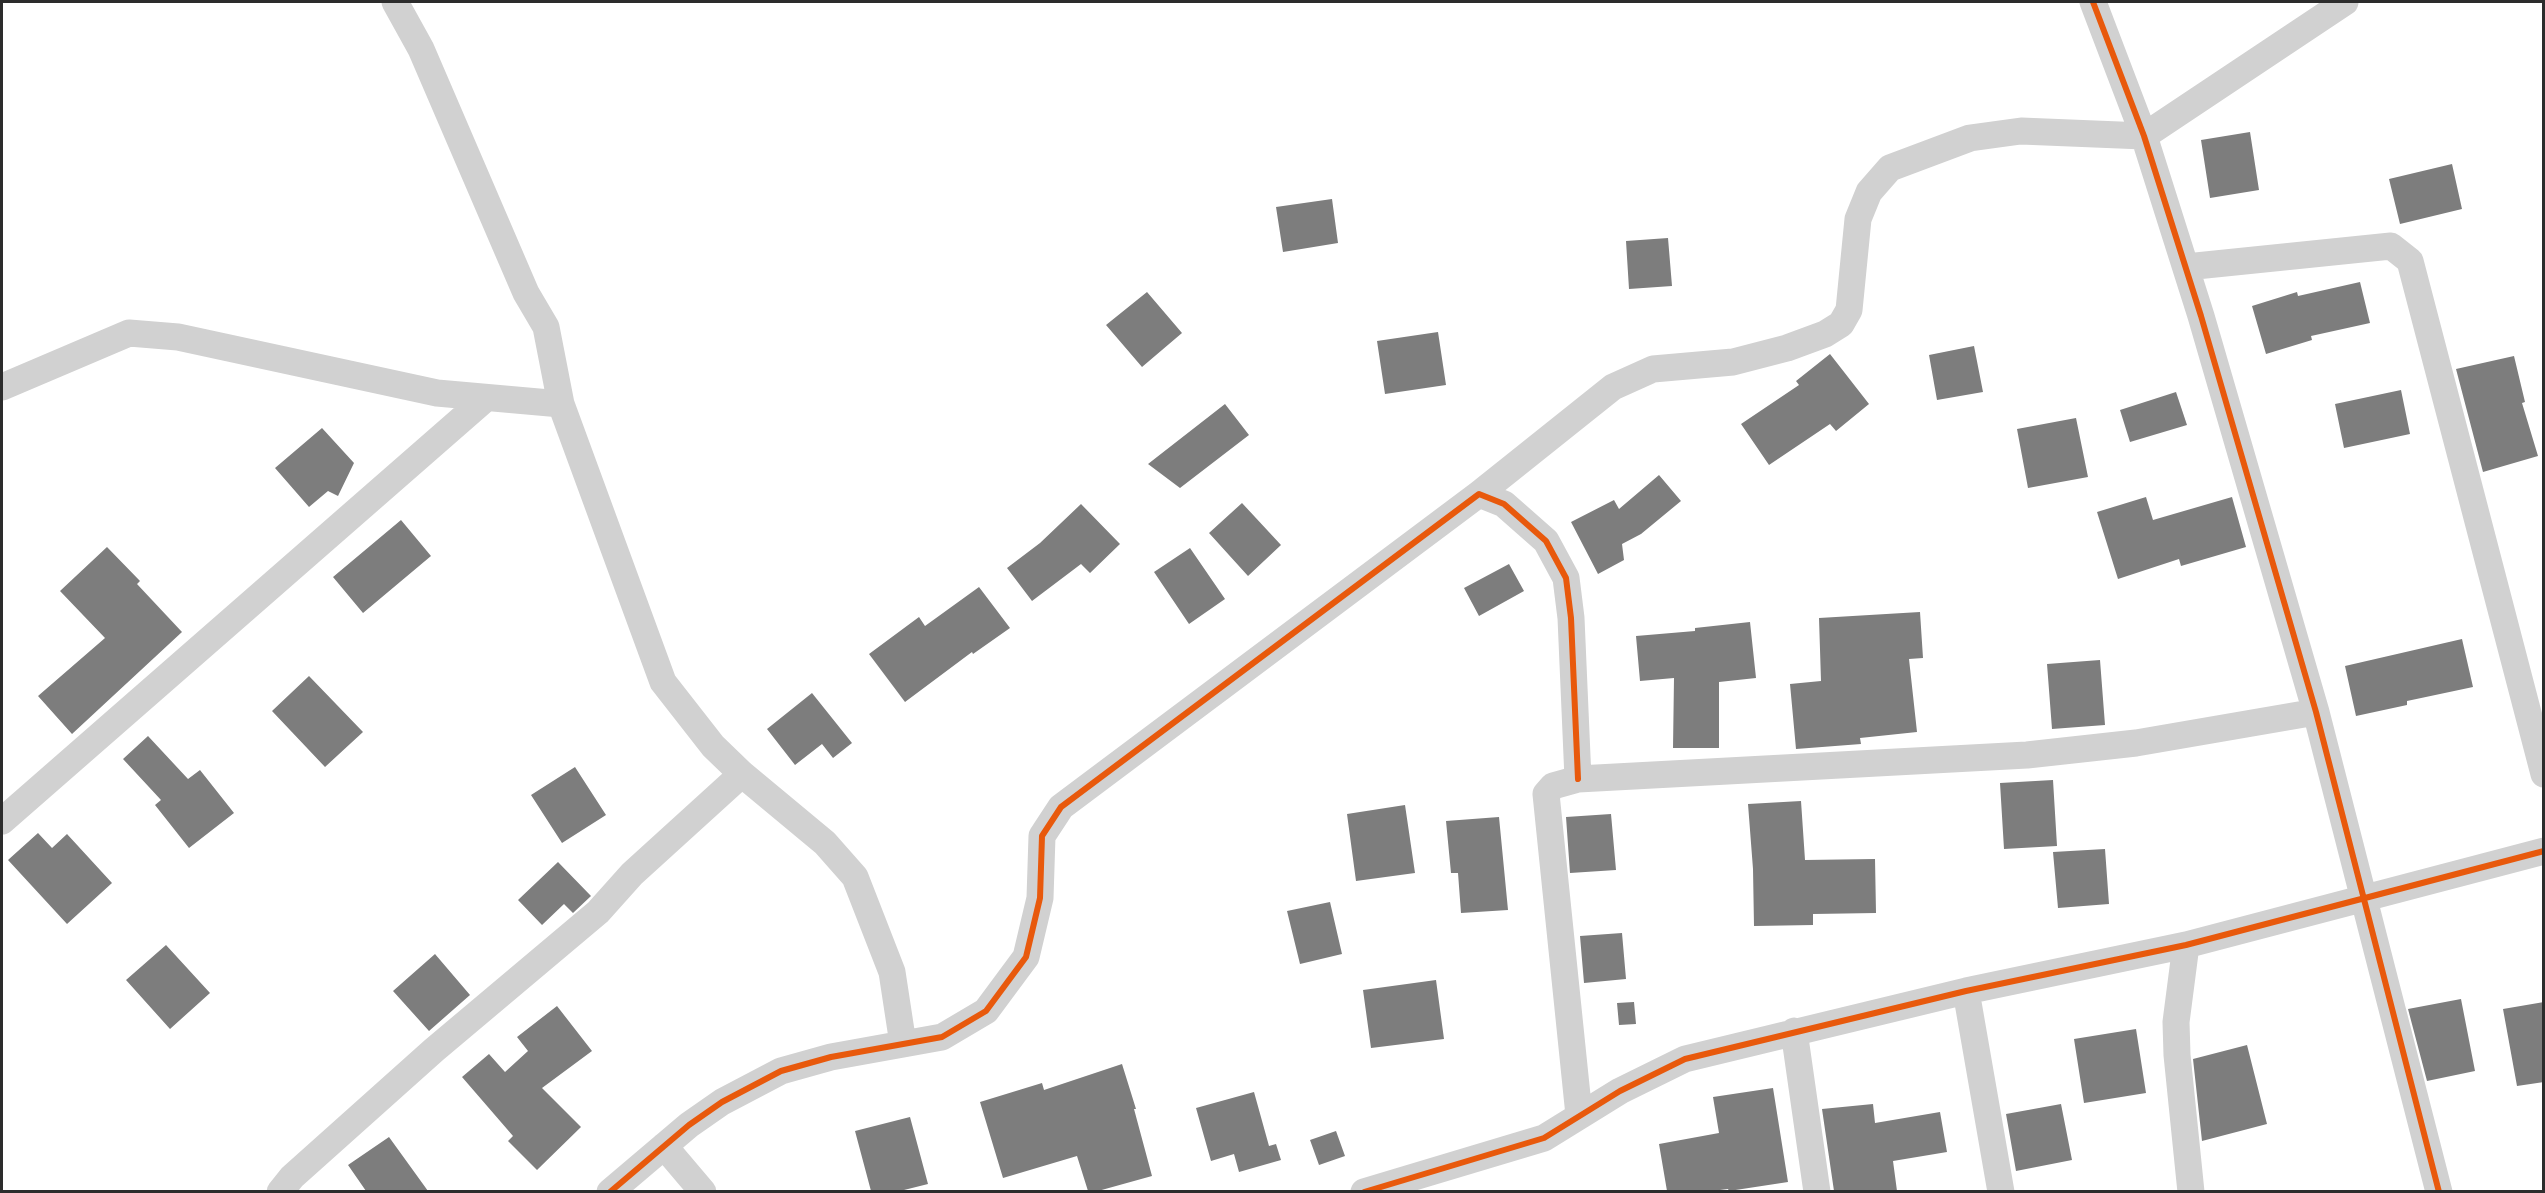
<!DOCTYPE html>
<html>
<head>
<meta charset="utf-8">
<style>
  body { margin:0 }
  #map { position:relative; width:2545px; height:1193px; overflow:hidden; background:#fff; font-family:Quicksand,sans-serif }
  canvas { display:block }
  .frame { position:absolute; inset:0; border:3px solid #2c2c2c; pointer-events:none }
</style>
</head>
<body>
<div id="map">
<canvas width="2545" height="1193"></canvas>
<div class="frame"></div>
</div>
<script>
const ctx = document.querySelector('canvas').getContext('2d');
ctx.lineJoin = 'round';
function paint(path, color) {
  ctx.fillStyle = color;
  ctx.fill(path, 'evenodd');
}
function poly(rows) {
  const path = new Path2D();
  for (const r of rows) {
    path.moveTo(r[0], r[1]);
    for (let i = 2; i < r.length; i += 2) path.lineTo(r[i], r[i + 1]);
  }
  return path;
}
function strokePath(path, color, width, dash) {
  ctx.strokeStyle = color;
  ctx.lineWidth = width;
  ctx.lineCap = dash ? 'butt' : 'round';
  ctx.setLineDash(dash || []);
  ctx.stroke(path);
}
paint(poly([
  [2250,132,2259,190,2210,198,2201,140],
  [2452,164,2462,209,2400,224,2389,179],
  [1332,199,1338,243,1283,252,1276,207],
  [1668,238,1672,286,1629,289,1626,241],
  [2360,282,2370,323,2311,336,2312,340,2266,354,2252,306,2297,292,2298,296],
  [1147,292,1182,333,1142,367,1106,325],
  [1438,332,1446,385,1385,394,1377,341],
  [1974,346,1983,392,1937,400,1929,355],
  [1830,354,1869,404,1836,431,1830,424,1769,465,1741,424,1799,385,1796,381],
  [2514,356,2525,402,2522,403,2538,456,2483,472,2456,369],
  [2401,390,2410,434,2344,448,2335,404],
  [2176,392,2187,425,2130,442,2120,410],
  [1225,404,1249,435,1180,488,1148,464],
  [2076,418,2088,477,2028,488,2017,429],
  [322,428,354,463,338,496,328,491,309,507,275,468],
  [1659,475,1681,501,1641,534,1622,544,1624,560,1598,574,1571,522,1614,500,1619,509],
  [2146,497,2153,520,2232,497,2246,547,2181,566,2179,559,2118,579,2097,512],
  [1242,503,1281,545,1248,576,1209,533],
  [1081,504,1120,544,1090,573,1081,564,1032,601,1007,568,1040,543],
  [401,520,431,556,363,613,333,577],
  [107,547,140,581,137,584,182,632,72,734,38,696,105,638,60,591],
  [1190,548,1225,599,1189,624,1154,572],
  [1509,564,1524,591,1479,616,1464,588],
  [979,587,1010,628,973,654,972,652,905,702,869,654,919,617,925,626],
  [1920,612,1923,658,1909,659,1917,732,1860,738,1861,744,1796,749,1790,684,1821,681,1819,618],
  [1750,622,1756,678,1719,682,1719,748,1673,748,1674,678,1640,681,1636,636,1695,631,1695,628],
  [2462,639,2473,687,2407,701,2407,705,2356,716,2345,666],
  [2100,660,2105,725,2052,729,2047,664],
  [309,676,363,732,325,767,272,711],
  [812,693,852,743,833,758,822,744,795,765,767,729],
  [148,736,188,779,200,770,234,813,189,848,155,805,161,800,123,759],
  [575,767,606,815,562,843,531,795],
  [2053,780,2057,846,2004,849,2000,783],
  [1801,801,1805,860,1875,859,1876,913,1813,914,1813,925,1754,926,1753,869,1748,804],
  [1405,805,1415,873,1356,881,1347,814],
  [1611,814,1616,870,1570,873,1566,817],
  [1499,817,1508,910,1461,913,1458,873,1451,873,1446,821],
  [38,833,52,848,67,834,112,883,67,924,8,860],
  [2105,849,2109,904,2058,908,2053,852],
  [558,862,591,896,573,913,564,904,542,925,518,900],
  [1330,902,1342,954,1300,964,1287,911],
  [1622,933,1626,979,1584,983,1580,936],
  [166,945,210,993,170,1029,126,980],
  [435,954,470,995,429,1031,393,991],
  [1436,980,1444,1039,1371,1048,1363,990],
  [2461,999,2475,1071,2427,1081,2408,1009],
  [1634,1002,1636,1024,1619,1025,1617,1003],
  [2544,1002,2544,1082,2517,1086,2503,1009],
  [557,1006,592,1051,542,1088,581,1127,537,1170,508,1141,513,1136,462,1077,489,1054,505,1072,528,1051,517,1037],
  [2136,1029,2146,1093,2084,1103,2074,1039],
  [2247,1045,2267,1124,2202,1141,2193,1059],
  [1122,1064,1136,1109,1134,1109,1152,1176,1098,1191,1088,1191,1077,1156,1003,1178,980,1102,1042,1083,1044,1090],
  [1773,1088,1788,1182,1729,1191,1728,1189,1712,1191,1667,1191,1659,1144,1719,1133,1713,1097],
  [1254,1092,1269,1146,1276,1144,1281,1160,1239,1172,1234,1154,1211,1161,1196,1108],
  [1873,1104,1875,1123,1940,1112,1947,1152,1893,1161,1897,1191,1834,1191,1822,1109],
  [2061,1104,2072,1160,2016,1171,2006,1114],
  [910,1117,928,1184,900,1191,871,1191,855,1131],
  [1336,1131,1345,1156,1319,1165,1310,1140],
  [389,1137,428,1191,366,1191,348,1165]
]), '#7d7d7d');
strokePath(poly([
  [395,2,421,49,526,293,546,327,561,404,663,682,713,746,742,774,825,843,855,877,892,972,903,1044],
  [2093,2,2144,136,2201,316,2316,712,2439,1192],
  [2186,267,2391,246,2410,261,2544,774],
  [2,387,129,333,178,337,437,393,561,404],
  [1479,494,1613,387,1653,369,1733,362,1787,348,1825,334,1841,324,1849,310,1858,219,1869,192,1890,168,1970,138,2021,131,2144,136,2345,2],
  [2,821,486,398],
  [2186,945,2176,1022,2177,1055,2191,1192],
  [1966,991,2001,1192],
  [1794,1031,1817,1192],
  [1579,1115,1546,794,1553,786,1578,779,2027,755,2136,743,2316,712],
  [664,1146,703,1192],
  [280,1192,292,1177,434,1050,598,912,632,874,742,774],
  [610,1192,689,1125,722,1102,781,1071,831,1057,942,1037,986,1011,1026,957,1040,898,1042,836,1061,807,1479,494,1504,504,1546,541,1566,578,1571,618,1578,779],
  [1364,1192,1544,1138,1620,1091,1685,1059,1966,991,2186,945,2544,851]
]), '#d1d1d1', 27);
strokePath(poly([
  [2093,2,2144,136,2201,316,2316,712,2439,1192],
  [610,1192,689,1125,722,1102,781,1071,831,1057,942,1037,986,1011,1026,957,1040,898,1042,836,1061,807,1479,494,1504,504,1546,541,1566,578,1571,618,1578,779],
  [1364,1192,1544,1138,1620,1091,1685,1059,1966,991,2186,945,2544,851]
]), '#e8590c', 6);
</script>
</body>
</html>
